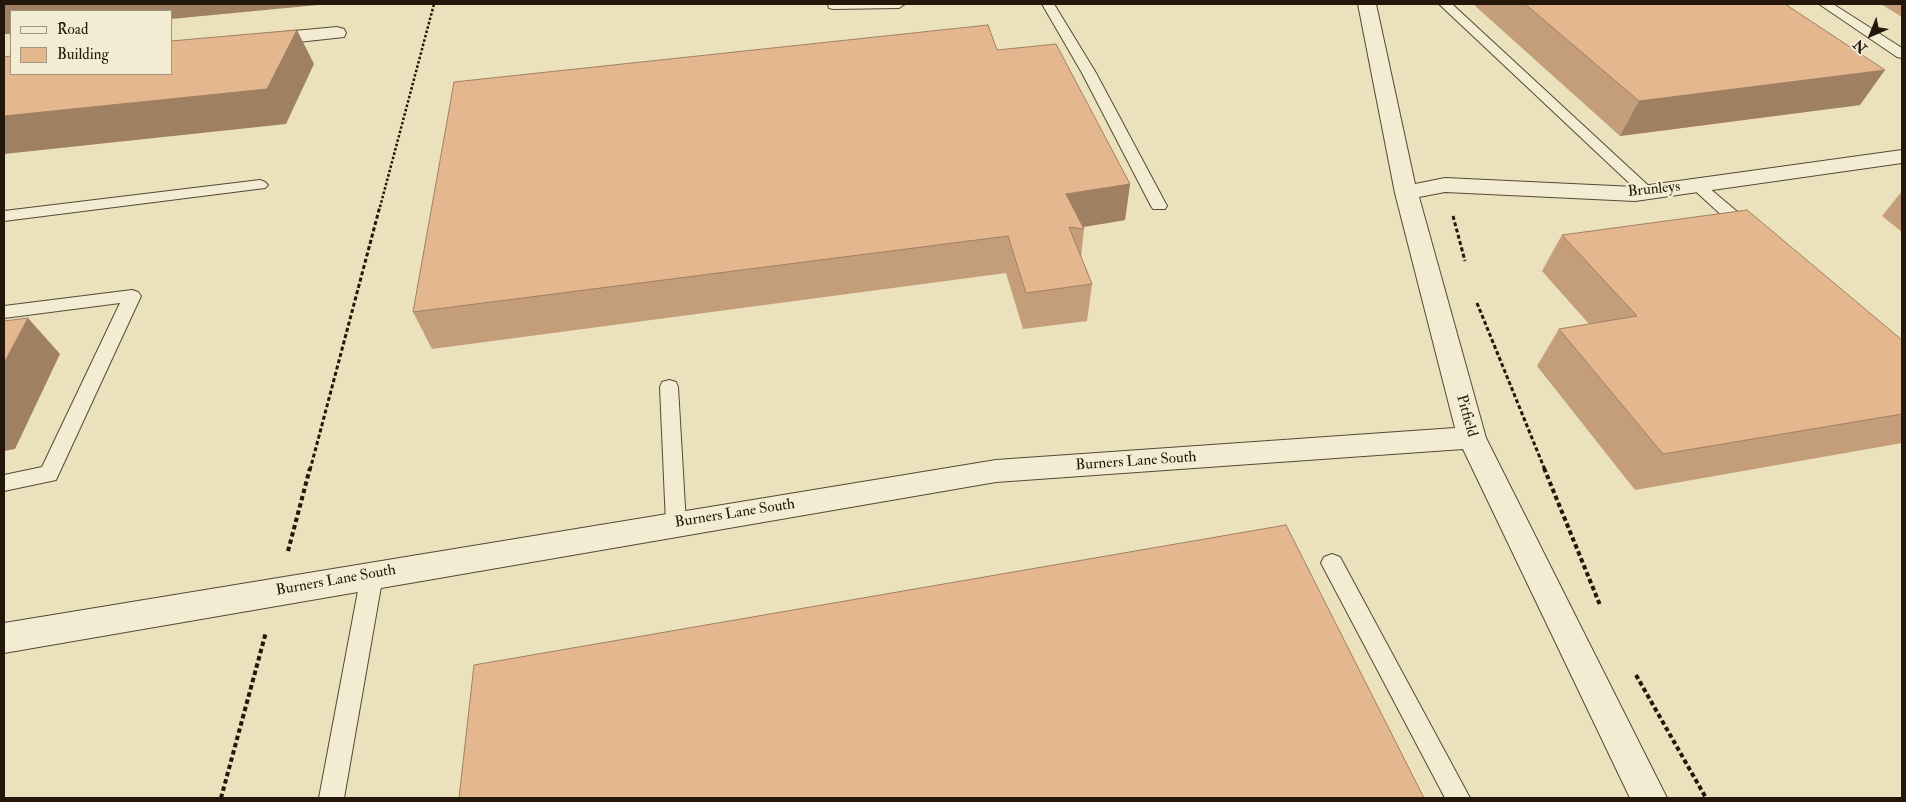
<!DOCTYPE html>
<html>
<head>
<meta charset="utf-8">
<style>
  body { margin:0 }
  #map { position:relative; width:1906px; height:802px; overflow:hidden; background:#ebe1bc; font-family:"IM FELL Double Pica",serif }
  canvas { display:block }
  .frame { position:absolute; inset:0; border:5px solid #241608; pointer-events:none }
  .legend { position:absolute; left:10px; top:10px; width:162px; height:65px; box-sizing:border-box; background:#f2ecd3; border:1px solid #a09682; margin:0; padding:6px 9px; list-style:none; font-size:15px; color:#241608 }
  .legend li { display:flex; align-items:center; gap:10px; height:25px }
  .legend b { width:25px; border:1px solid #a09682 }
  .north { position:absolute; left:1846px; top:10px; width:50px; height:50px; -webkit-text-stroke:4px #f2ecd3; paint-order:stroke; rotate:224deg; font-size:14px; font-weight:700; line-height:20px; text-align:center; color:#241608 }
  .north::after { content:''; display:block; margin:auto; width:18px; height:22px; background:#241608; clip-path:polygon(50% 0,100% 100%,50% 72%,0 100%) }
</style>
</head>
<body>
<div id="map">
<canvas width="1906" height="802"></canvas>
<div class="frame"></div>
<ul class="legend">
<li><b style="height:6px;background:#f2ecd3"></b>Road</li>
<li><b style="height:14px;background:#e4b78e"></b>Building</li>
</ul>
<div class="north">N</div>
</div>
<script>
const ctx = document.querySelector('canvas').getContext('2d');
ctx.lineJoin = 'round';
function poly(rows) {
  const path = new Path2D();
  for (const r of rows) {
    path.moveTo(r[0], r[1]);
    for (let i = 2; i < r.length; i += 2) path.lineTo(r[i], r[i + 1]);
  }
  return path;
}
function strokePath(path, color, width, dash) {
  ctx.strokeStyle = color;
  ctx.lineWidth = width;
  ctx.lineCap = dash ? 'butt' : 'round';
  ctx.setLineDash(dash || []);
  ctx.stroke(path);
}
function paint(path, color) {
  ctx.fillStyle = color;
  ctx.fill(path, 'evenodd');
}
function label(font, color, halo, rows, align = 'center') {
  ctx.font = font + ' "IM FELL Double Pica",serif';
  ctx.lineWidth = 4.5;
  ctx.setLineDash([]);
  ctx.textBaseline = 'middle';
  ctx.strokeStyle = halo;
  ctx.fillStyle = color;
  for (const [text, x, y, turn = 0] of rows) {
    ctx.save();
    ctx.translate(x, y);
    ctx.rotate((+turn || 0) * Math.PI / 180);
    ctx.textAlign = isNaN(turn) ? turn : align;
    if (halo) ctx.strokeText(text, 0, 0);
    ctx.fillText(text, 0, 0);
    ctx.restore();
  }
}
const lane = poly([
  [828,4,905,4,899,8,833,9,829,8,828,4],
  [1042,4,1054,4,1096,73,1167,206,1165,209,1153,209,1151,206,1082,73,1042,4],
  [1439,4,1452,4,1652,189,1655,192,1652,195,1642,195,1439,4],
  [1819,4,1833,4,1902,48,1902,58,1897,57,1819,4],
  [260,180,265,182,268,185,265,188,4,221,4,211,260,180],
  [1697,180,1702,182,1753,225,1755,229,1753,233,1741,233,1692,188,1689,185,1692,182,1697,180],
  [132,290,138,292,141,296,56,480,4,491,4,475,42,467,120,303,4,318,4,306,132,290],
  [669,380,676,382,678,387,686,524,683,530,676,533,669,530,666,524,660,387,662,382,669,380],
  [1332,554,1340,557,1470,798,1445,798,1321,563,1324,557,1332,554],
  [372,566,380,568,383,575,344,798,319,798,361,575,364,568,372,566]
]);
const street = poly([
  [1358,4,1376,4,1415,184,1445,178,1635,187,1902,150,1902,163,1635,201,1445,192,1419,197,1486,438,1667,798,1630,798,1463,449,996,482,4,653,4,623,996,460,1455,428,1395,193,1358,4],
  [337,27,344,29,346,33,344,37,262,46,255,44,253,40,255,36,262,34,337,27]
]);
strokePath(lane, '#564935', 2);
strokePath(street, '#564935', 2);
strokePath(poly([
  [380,207,434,4]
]), '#241608', 2.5, [2.5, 2]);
strokePath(poly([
  [1453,216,1465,261],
  [1477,303,1545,470],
  [310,470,380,206]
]), '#241608', 3, [4, 2.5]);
strokePath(poly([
  [1544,468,1600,605],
  [288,551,310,468],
  [1636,675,1706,798],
  [221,798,266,632]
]), '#241608', 4, [4.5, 3]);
paint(lane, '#f2ecd3');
paint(street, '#f2ecd3');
paint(poly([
  [1473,4,1785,4,1860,105,1620,136],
  [1881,4,1902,4,1902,17],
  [997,50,1130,184,1125,220,1083,227,1084,229,1081,257,1092,284,1087,321,1023,329,1006,273,432,349,413,312],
  [1902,191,1902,232,1882,216],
  [1562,235,1902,340,1902,443,1635,490,1537,366,1559,329,1589,324,1542,271]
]), '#c49d7a');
paint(poly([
  [4,4,328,4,171,19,171,11,11,11,11,34,4,34],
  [297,30,314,64,286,124,4,154,4,116],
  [1885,70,1860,105,1620,136,1639,101],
  [1130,184,1125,220,1077,228,1069,227,1066,194],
  [28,318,60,354,15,449,4,451,4,363]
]), '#a08063');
const building = poly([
  [1525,4,1785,4,1885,70,1639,101,1525,4],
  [988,25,997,50,1056,44,1130,184,1066,194,1084,229,1069,227,1092,284,1026,293,1008,236,413,312,454,82,988,25],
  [297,30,267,89,4,116,4,57,11,56,11,74,171,74,171,41,297,30],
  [1747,210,1902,340,1902,414,1663,454,1559,329,1637,316,1562,235,1747,210],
  [28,318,4,363,4,321,28,318],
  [1286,525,1424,798,459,798,474,665,1286,525]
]);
paint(building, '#e4b78e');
strokePath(building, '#a08063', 1);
label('15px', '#241608', '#f2ecd3', [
  ["Brunleys",1654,190,-6],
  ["Pitfield",1466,416,74],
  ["Burners Lane South",1136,462,-4],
  ["Burners Lane South",735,514,-9],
  ["Burners Lane South",336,581,-10]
]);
</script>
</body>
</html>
